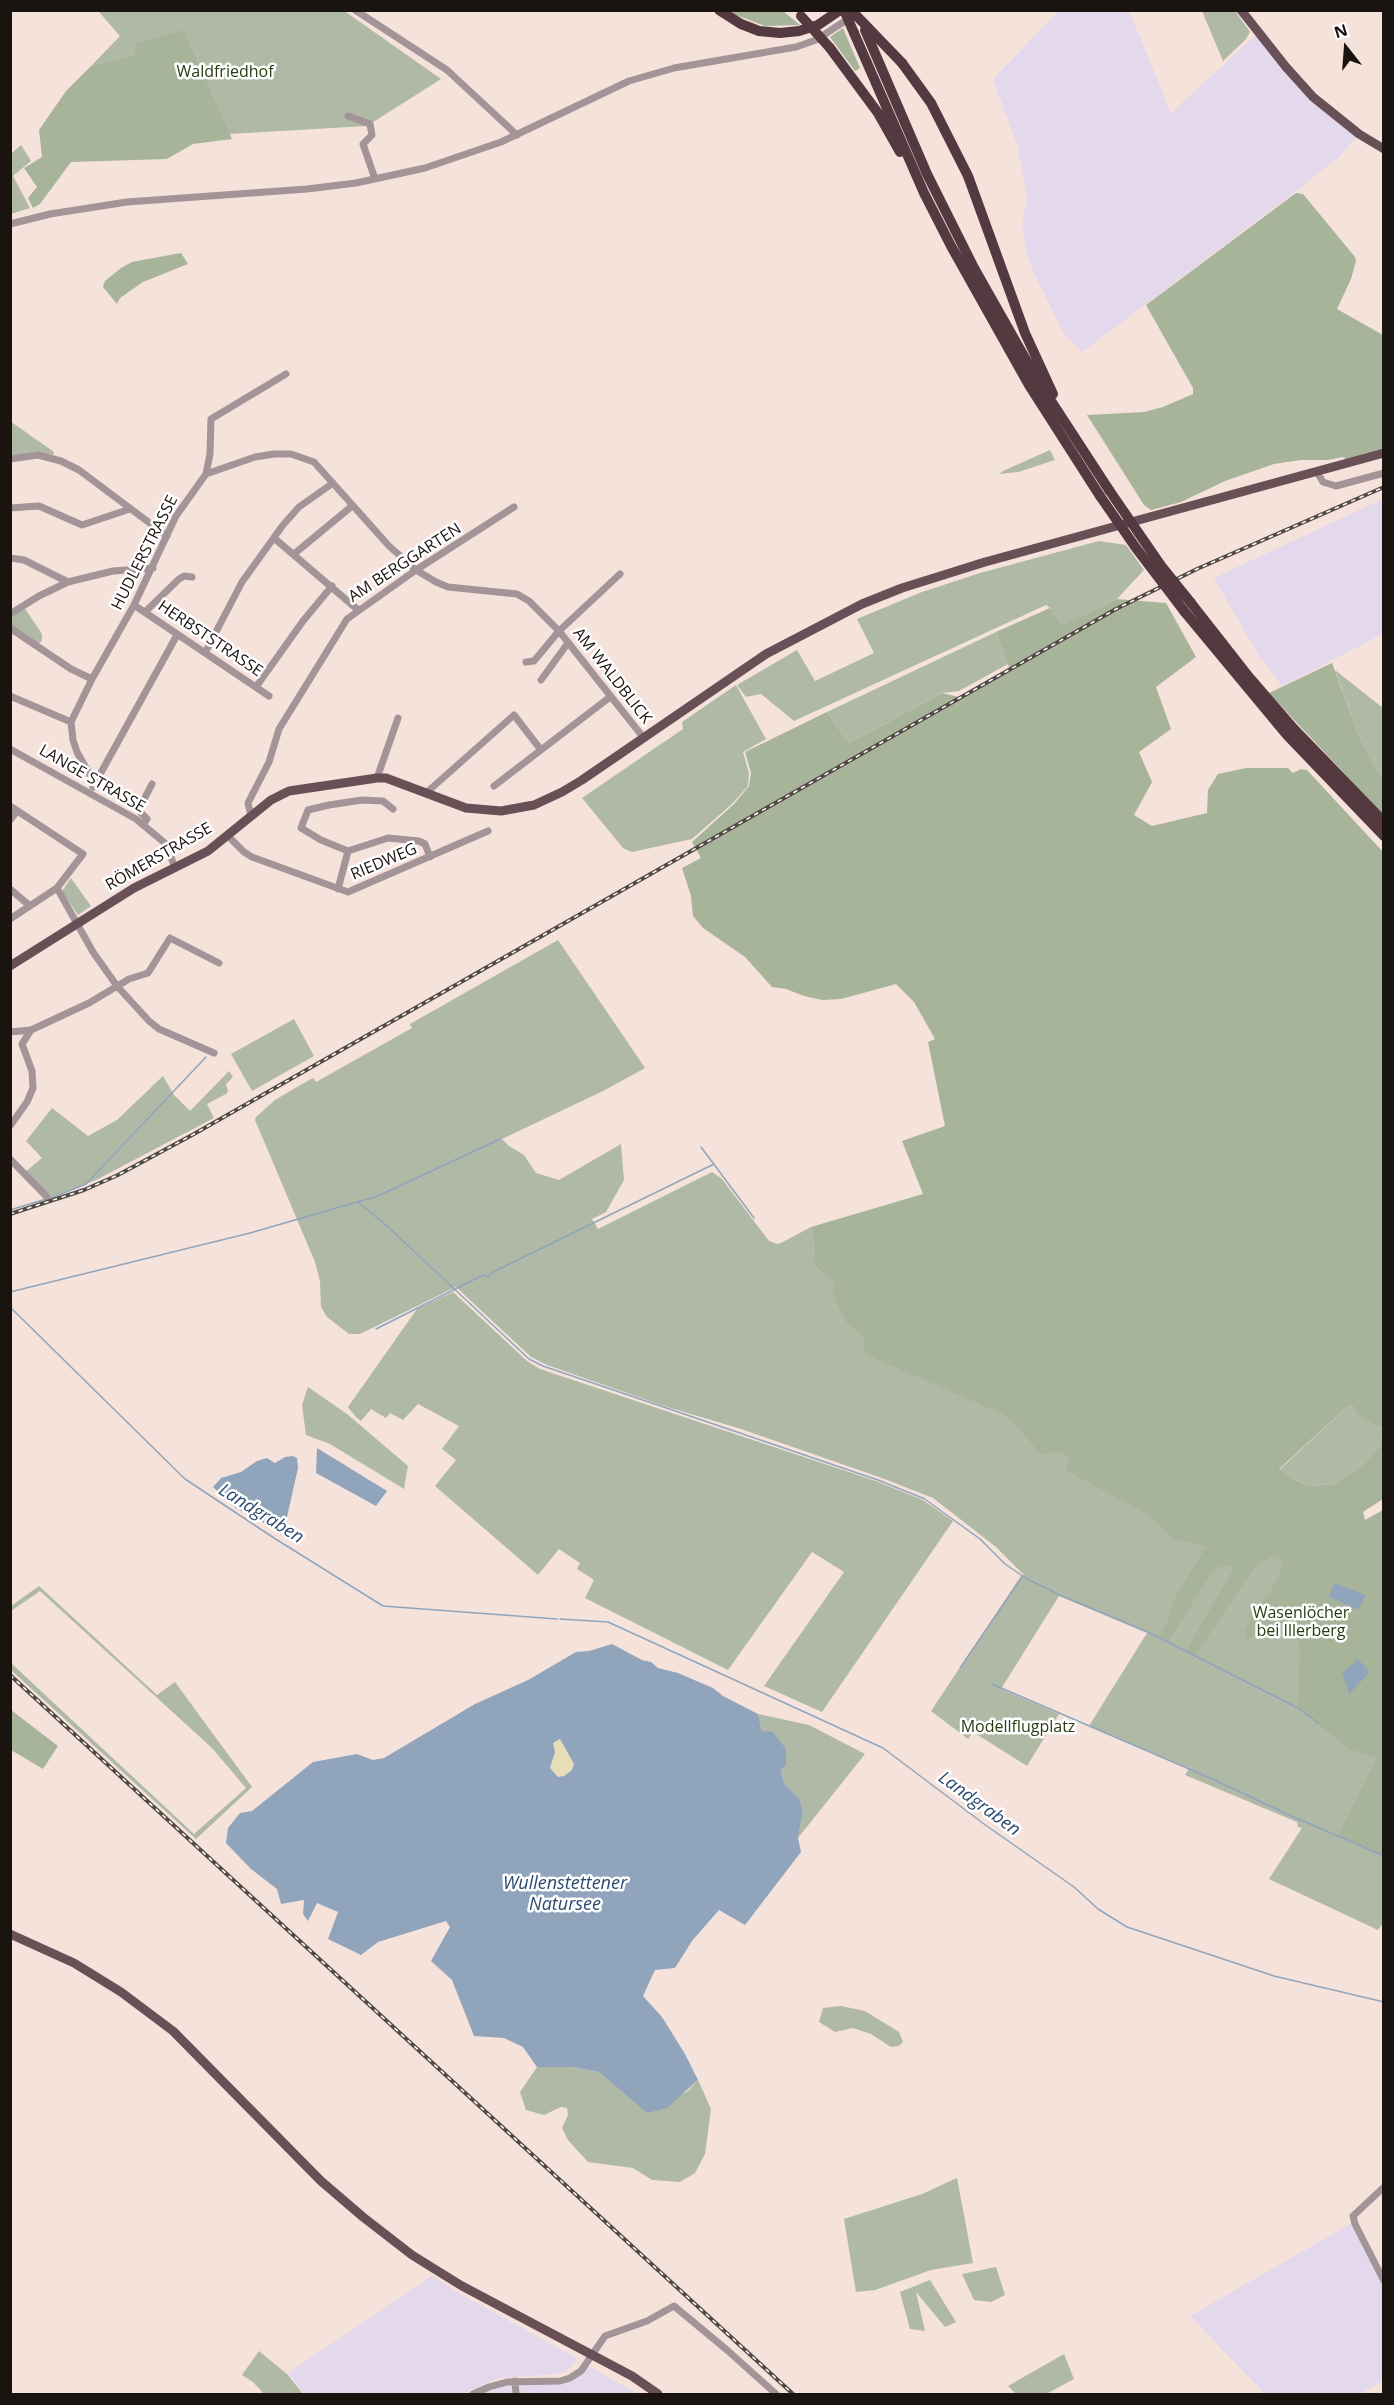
<!DOCTYPE html>
<html>
<head>
<meta charset="utf-8">
<style>
  body { margin:0 }
  #map { position:relative; width:1394px; height:2405px; overflow:hidden; background:#f5e2db; font-family:"Open Sans",sans-serif }
  canvas { display:block }
  .frame { position:absolute; inset:0; border:12px solid #1a1411; pointer-events:none }
  .north { position:absolute; left:1316px; top:18px; width:60px; height:60px; -webkit-text-stroke:4px #fff; paint-order:stroke; rotate:343deg; font-size:16px; font-weight:700; line-height:24px; text-align:center; color:#1a1411 }
  .north::after { content:''; display:block; margin:auto; width:21px; height:27px; background:#1a1411; clip-path:polygon(50% 0,100% 100%,50% 72%,0 100%) }
</style>
</head>
<body>
<div id="map">
<canvas width="1394" height="2405"></canvas>
<div class="frame"></div>
<div class="north">N</div>
</div>
<script>
const ctx = document.querySelector('canvas').getContext('2d');
ctx.lineJoin = 'round';
function paint(path, color) {
  ctx.fillStyle = color;
  ctx.fill(path, 'evenodd');
}
function poly(rows) {
  const path = new Path2D();
  for (const r of rows) {
    path.moveTo(r[0], r[1]);
    for (let i = 2; i < r.length; i += 2) path.lineTo(r[i], r[i + 1]);
  }
  return path;
}
function strokePath(path, color, width, dash) {
  ctx.strokeStyle = color;
  ctx.lineWidth = width;
  ctx.lineCap = dash ? 'butt' : 'round';
  ctx.setLineDash(dash || []);
  ctx.stroke(path);
}
function label(font, color, halo, rows, align = 'center') {
  ctx.font = font + ' "Open Sans",sans-serif';
  ctx.lineWidth = 5;
  ctx.setLineDash([]);
  ctx.textBaseline = 'middle';
  ctx.strokeStyle = halo;
  ctx.fillStyle = color;
  for (const [text, x, y, turn = 0] of rows) {
    ctx.save();
    ctx.translate(x, y);
    ctx.rotate((+turn || 0) * Math.PI / 180);
    ctx.textAlign = isNaN(turn) ? turn : align;
    if (halo) ctx.strokeText(text, 0, 0);
    ctx.fillText(text, 0, 0);
    ctx.restore();
  }
}
paint(poly([
  [1059,11,1129,11,1171,113,1257,34,1285,68,1358,135,1340,156,1299,189,1082,352,1064,334,1034,273,1026,252,1022,225,1027,199,1018,148,993,79],
  [1383,499,1383,634,1282,686,1259,656,1214,578],
  [1352,2223,1383,2287,1383,2381,1359,2394,1265,2394,1190,2316],
  [432,2276,460,2294,573,2356,577,2360,566,2371,557,2374,500,2378,461,2394,305,2394,288,2373],
  [587,2365,638,2394,474,2394,498,2384,561,2381]
]), '#e3d8ec');
paint(poly([
  [343,10,441,79,367,126,194,136,136,53,136,55,91,66,120,36,99,12,100,11],
  [1202,11,1235,11,1248,29,1250,32,1246,39,1223,61],
  [21,145,31,161,13,176,30,208,11,214,11,154],
  [10,421,54,452,53,455,37,452,11,456],
  [1050,450,1055,460,1018,472,999,474,1003,471],
  [1099,541,1126,545,1144,570,1117,599,1060,627,1050,608,1046,605,794,721,761,694,746,697,737,685,797,650,815,681,874,653,857,619,922,592,980,573],
  [24,607,42,634,42,641,36,645,11,628,10,615],
  [996,632,1008,664,959,691,942,693,849,743,827,712],
  [1335,670,1383,708,1383,777,1377,773,1358,733],
  [736,685,766,739,743,752,749,773,748,786,733,803,692,839,632,852,623,848,582,798,683,729,682,722],
  [71,878,91,906,78,915,62,891],
  [558,940,645,1068,603,1091,502,1139,509,1146,524,1155,536,1173,559,1180,621,1144,624,1180,606,1212,592,1219,598,1229,712,1172,722,1179,769,1241,777,1244,781,1243,811,1227,814,1244,813,1264,834,1284,848,1326,864,1337,1383,1552,1384,1922,1378,1930,1269,1879,1302,1828,1298,1827,1297,1822,1185,1775,1189,1768,1089,1726,1147,1633,1059,1596,1001,1689,1059,1714,1027,1766,973,1732,968,1739,931,1711,1021,1576,1024,1575,996,1547,933,1498,882,1478,741,1429,664,1406,547,1365,531,1357,456,1287,360,1334,349,1334,327,1317,321,1307,320,1281,315,1262,255,1120,256,1117,275,1100,297,1087,313,1078,316,1082,412,1028,410,1024],
  [294,1019,314,1056,252,1091,231,1054],
  [229,1071,233,1077,226,1084,228,1091,226,1094,207,1104,214,1118,96,1180,49,1198,24,1173,42,1158,26,1141,52,1108,88,1136,117,1120,163,1076,174,1095,190,1111],
  [453,1292,527,1361,540,1369,876,1481,923,1500,953,1521,822,1712,764,1686,844,1572,812,1552,728,1670,585,1598,594,1580,577,1569,580,1563,559,1549,538,1575,435,1486,456,1460,442,1449,459,1426,418,1404,403,1420,390,1413,386,1418,371,1409,361,1421,356,1417,348,1407,417,1309],
  [308,1387,347,1414,408,1466,404,1489,330,1444,306,1435,302,1405],
  [1348,1406,1354,1407,1365,1421,1383,1429,1383,1443,1360,1467,1333,1484,1310,1486,1293,1479,1279,1470],
  [39,1586,157,1695,175,1682,252,1787,196,1839,11,1670,11,1663,194,1834,246,1788,212,1748,40,1591,11,1611,11,1606],
  [758,1714,809,1725,865,1754,798,1838,803,1812,800,1799,784,1783,781,1769,762,1731],
  [841,2006,865,2011,899,2032,903,2042,899,2046,891,2047,871,2034,853,2028,835,2032,819,2022,823,2008],
  [537,2067,571,2067,599,2072,648,2113,688,2091,698,2080,711,2109,705,2154,695,2173,680,2182,652,2180,633,2168,588,2162,568,2140,562,2128,568,2115,567,2108,561,2107,544,2115,526,2110,520,2092],
  [957,2178,973,2263,931,2270,875,2290,856,2292,844,2219,922,2194],
  [996,2267,1005,2295,991,2302,974,2300,962,2274],
  [930,2280,956,2322,945,2327,916,2292,925,2331,910,2329,900,2292],
  [259,2351,287,2374,303,2394,264,2394,253,2382,242,2375],
  [1064,2354,1074,2379,1046,2394,1016,2394,1008,2386]
]), '#afb9a6');
paint(poly([
  [730,11,783,11,800,25,765,26,736,15],
  [843,28,860,68,855,71,830,37],
  [183,30,232,139,193,144,167,159,71,162,40,204,33,208,28,198,37,187,24,168,42,157,39,130,66,91,91,66,135,55,136,44],
  [1296,193,1303,194,1355,257,1356,261,1351,279,1337,309,1383,335,1383,453,1351,462,1343,457,1328,460,1301,460,1274,464,1225,481,1181,502,1151,510,1144,505,1087,415,1144,412,1163,407,1193,394,1193,388,1146,305],
  [181,253,188,264,143,282,120,298,117,304,103,287,105,281,121,268,132,262],
  [1117,599,1166,603,1196,657,1156,687,1171,729,1139,752,1152,782,1134,815,1152,826,1207,813,1208,790,1218,774,1246,768,1288,768,1293,773,1301,769,1307,770,1383,852,1383,1429,1365,1421,1357,1413,1354,1407,1348,1406,1279,1469,1293,1479,1310,1486,1333,1484,1360,1467,1383,1443,1383,1499,1363,1512,1365,1520,1383,1510,1383,1856,1338,1836,1377,1758,1349,1749,1298,1707,1300,1648,1291,1621,1261,1628,1248,1640,1244,1630,1278,1579,1283,1561,1274,1556,1256,1565,1195,1656,1186,1651,1235,1566,1222,1566,1212,1572,1168,1642,1159,1637,1168,1620,1173,1601,1206,1547,1174,1539,1152,1517,1066,1470,1069,1457,1060,1451,1042,1455,1007,1416,865,1354,864,1337,848,1326,833,1295,834,1284,813,1264,814,1244,811,1227,923,1194,902,1141,945,1126,928,1042,935,1039,914,1002,896,984,841,999,822,1000,804,996,786,989,772,987,745,957,703,928,693,916,691,896,682,868,701,858,692,842,734,804,749,786,751,773,745,752,827,712,849,743,942,693,963,698,1010,670,996,632,1050,608,1061,626],
  [1332,663,1358,733,1377,772,1383,777,1383,815,1269,693],
  [11,1710,58,1746,43,1769,11,1750]
]), '#a7b49a');
paint(poly([
  [560,1738,574,1764,573,1770,564,1776,558,1777,550,1769,555,1752,553,1743]
]), '#e7ddb8');
paint(poly([
  [317,1448,387,1491,376,1506,316,1473],
  [293,1456,297,1458,298,1468,285,1526,276,1528,255,1519,233,1506,213,1487,221,1478,241,1472,257,1461,267,1458,275,1463,285,1457],
  [1334,1583,1366,1595,1358,1610,1329,1597],
  [612,1644,642,1660,651,1662,658,1668,678,1673,713,1688,723,1696,758,1714,762,1731,773,1732,786,1749,786,1765,781,1769,784,1783,800,1799,803,1812,798,1838,801,1852,745,1925,719,1910,692,1941,675,1968,655,1970,643,1996,662,2017,685,2054,698,2080,667,2108,647,2113,599,2072,571,2067,537,2067,523,2047,504,2038,474,2036,452,1980,431,1961,450,1927,446,1921,378,1942,361,1955,328,1939,338,1912,317,1903,308,1921,303,1914,304,1900,281,1904,277,1889,251,1869,226,1843,228,1828,240,1813,252,1811,313,1762,357,1754,373,1760,384,1758,475,1704,528,1680,576,1652,589,1651],
  [560,1739,574,1764,572,1770,564,1776,558,1777,550,1768,555,1752,553,1743],
  [1358,1659,1370,1672,1349,1694,1342,1673]
]), '#90a5bb');
strokePath(poly([
  [701,1147,754,1218],
  [51,1198,86,1184,206,1057],
  [358,1202,386,1225,529,1359,543,1366,878,1480,925,1499],
  [10,1210,46,1199],
  [10,1292,250,1233,378,1196,500,1139],
  [10,1307,185,1479,274,1538,383,1606,557,1619],
  [376,1329,483,1275,489,1277,491,1273,714,1164],
  [926,1500,980,1539,1005,1564,1027,1579,1054,1592],
  [1055,1593,1148,1632,1298,1708,1318,1723],
  [560,1619,608,1622,883,1748,984,1824,1074,1887,1098,1909,1127,1927,1274,1976,1384,2002],
  [960,1668,1022,1577],
  [992,1684,1210,1778,1300,1820],
  [1301,1820,1384,1856]
]), '#90a5bb', 1.5);
strokePath(poly([
  [355,10,447,70,517,135],
  [348,116,370,124,372,135,363,144,375,179],
  [10,224,50,214,127,202,307,189,356,183,425,168,501,142,629,81,674,68,796,47,816,40,851,17],
  [10,459,38,455,61,461,79,470,167,536],
  [1317,472,1323,482,1336,486,1384,473],
  [206,474,210,454,211,419,286,374],
  [10,508,39,506,82,525,130,509],
  [274,538,357,609],
  [294,554,352,506],
  [10,558,24,560,68,582],
  [134,605,269,696],
  [145,612,179,579,184,576,192,577],
  [10,614,39,596,68,582,113,571,153,568],
  [10,628,71,669,92,679],
  [205,653,242,582,283,525,299,507,333,483],
  [526,662,534,661,559,631,620,574],
  [541,680,568,643],
  [256,687,303,621,332,586],
  [10,696,71,722],
  [10,749,136,819,166,844,175,868],
  [377,778,398,718],
  [95,784,77,752,73,740,71,722,92,679,134,605,176,516,206,474,255,457,274,454,291,454,314,462,389,546,416,570,436,582,448,587,517,594,529,601,559,631,643,737],
  [494,786,610,697],
  [93,787,177,635],
  [426,793,514,715,541,750],
  [10,806,83,854,57,888,10,919],
  [393,809,383,801,362,800,329,805,308,810,301,828,321,840,348,851,388,838,419,841,425,844,430,857],
  [251,816,248,803,269,762,279,729,347,619,416,570,514,507],
  [10,820,17,811],
  [143,825,147,819,141,813,140,807,152,784],
  [227,835,244,852,252,857,348,892,488,831],
  [57,888,93,952,117,986,149,1021,159,1029,214,1053],
  [10,889,30,906],
  [338,889,348,851],
  [10,1032,31,1030,89,1003,129,979,148,973,170,938,219,963],
  [10,1126,27,1102,33,1088,32,1071,22,1044,31,1030],
  [10,1159,47,1197],
  [1384,2187,1353,2216,1355,2224,1384,2281],
  [515,2381,516,2394],
  [473,2394,489,2387,507,2382,560,2381,570,2378,581,2371,605,2336,647,2321,674,2306,727,2350,776,2394]
]), '#a29497', 7);
strokePath(poly([
  [1241,10,1286,67,1313,97,1359,134,1384,149],
  [10,966,134,888,208,851,271,800,289,791,377,778,386,778,466,808,501,811,534,805,562,792,582,780,766,654,862,604,902,588,985,562,1384,453],
  [10,1934,74,1963,121,1992,173,2031,321,2181,363,2217,412,2255,462,2286,632,2376,658,2394]
]), '#695057', 9);
strokePath(poly([
  [719,10,741,24,759,31,780,33,799,31,818,25,840,10],
  [865,30,927,174,974,268,1038,381,1109,490],
  [854,33,924,193,951,246,1029,385,1100,496],
  [830,48,878,113,900,152],
  [902,63,931,103,968,176,1025,333,1053,394],
  [1191,603,1249,677,1294,729,1384,822],
  [1184,611,1287,735,1384,836]
]), '#543940', 10);
const rail = poly([
  [10,1214,84,1190,118,1175,194,1134,1116,609,1197,569,1384,487],
  [10,1675,793,2394]
]);
strokePath(rail, '#524945', 4);
strokePath(rail, '#fff', 1.5, [4.5]);
strokePath(poly([
  [844,10,854,33],
  [851,10,902,63],
  [801,16,830,48],
  [1109,490,1162,567,1191,603],
  [1100,496,1136,548,1184,611]
]), '#543940', 10);
label('16px', '#2a3c10', '#fff', [
  ["Waldfriedhof",225,72],
  ["Wasenlöcher",1301,1613],
  ["bei Illerberg",1301,1631],
  ["Modellflugplatz",1018,1727]
]);
label('16px', '#1a1411', '#fff', [
  ["HUDLERSTRASSE",145,553,-63],
  ["AM BERGGARTEN",405,563,-33],
  ["HERBSTSTRASSE",210,639,34],
  ["AM WALDBLICK",612,676,52],
  ["LANGE STRASSE",92,779,30],
  ["RÖMERSTRASSE",159,857,-30],
  ["RIEDWEG",384,862,-23]
]);
label('italic 18px', '#2a4b6e', '#fff', [
  ["Landgraben",261,1514,32],
  ["Landgraben",979,1804,36],
  ["Wullenstettener",565,1884],
  ["Natursee",565,1905]
]);
</script>
</body>
</html>
